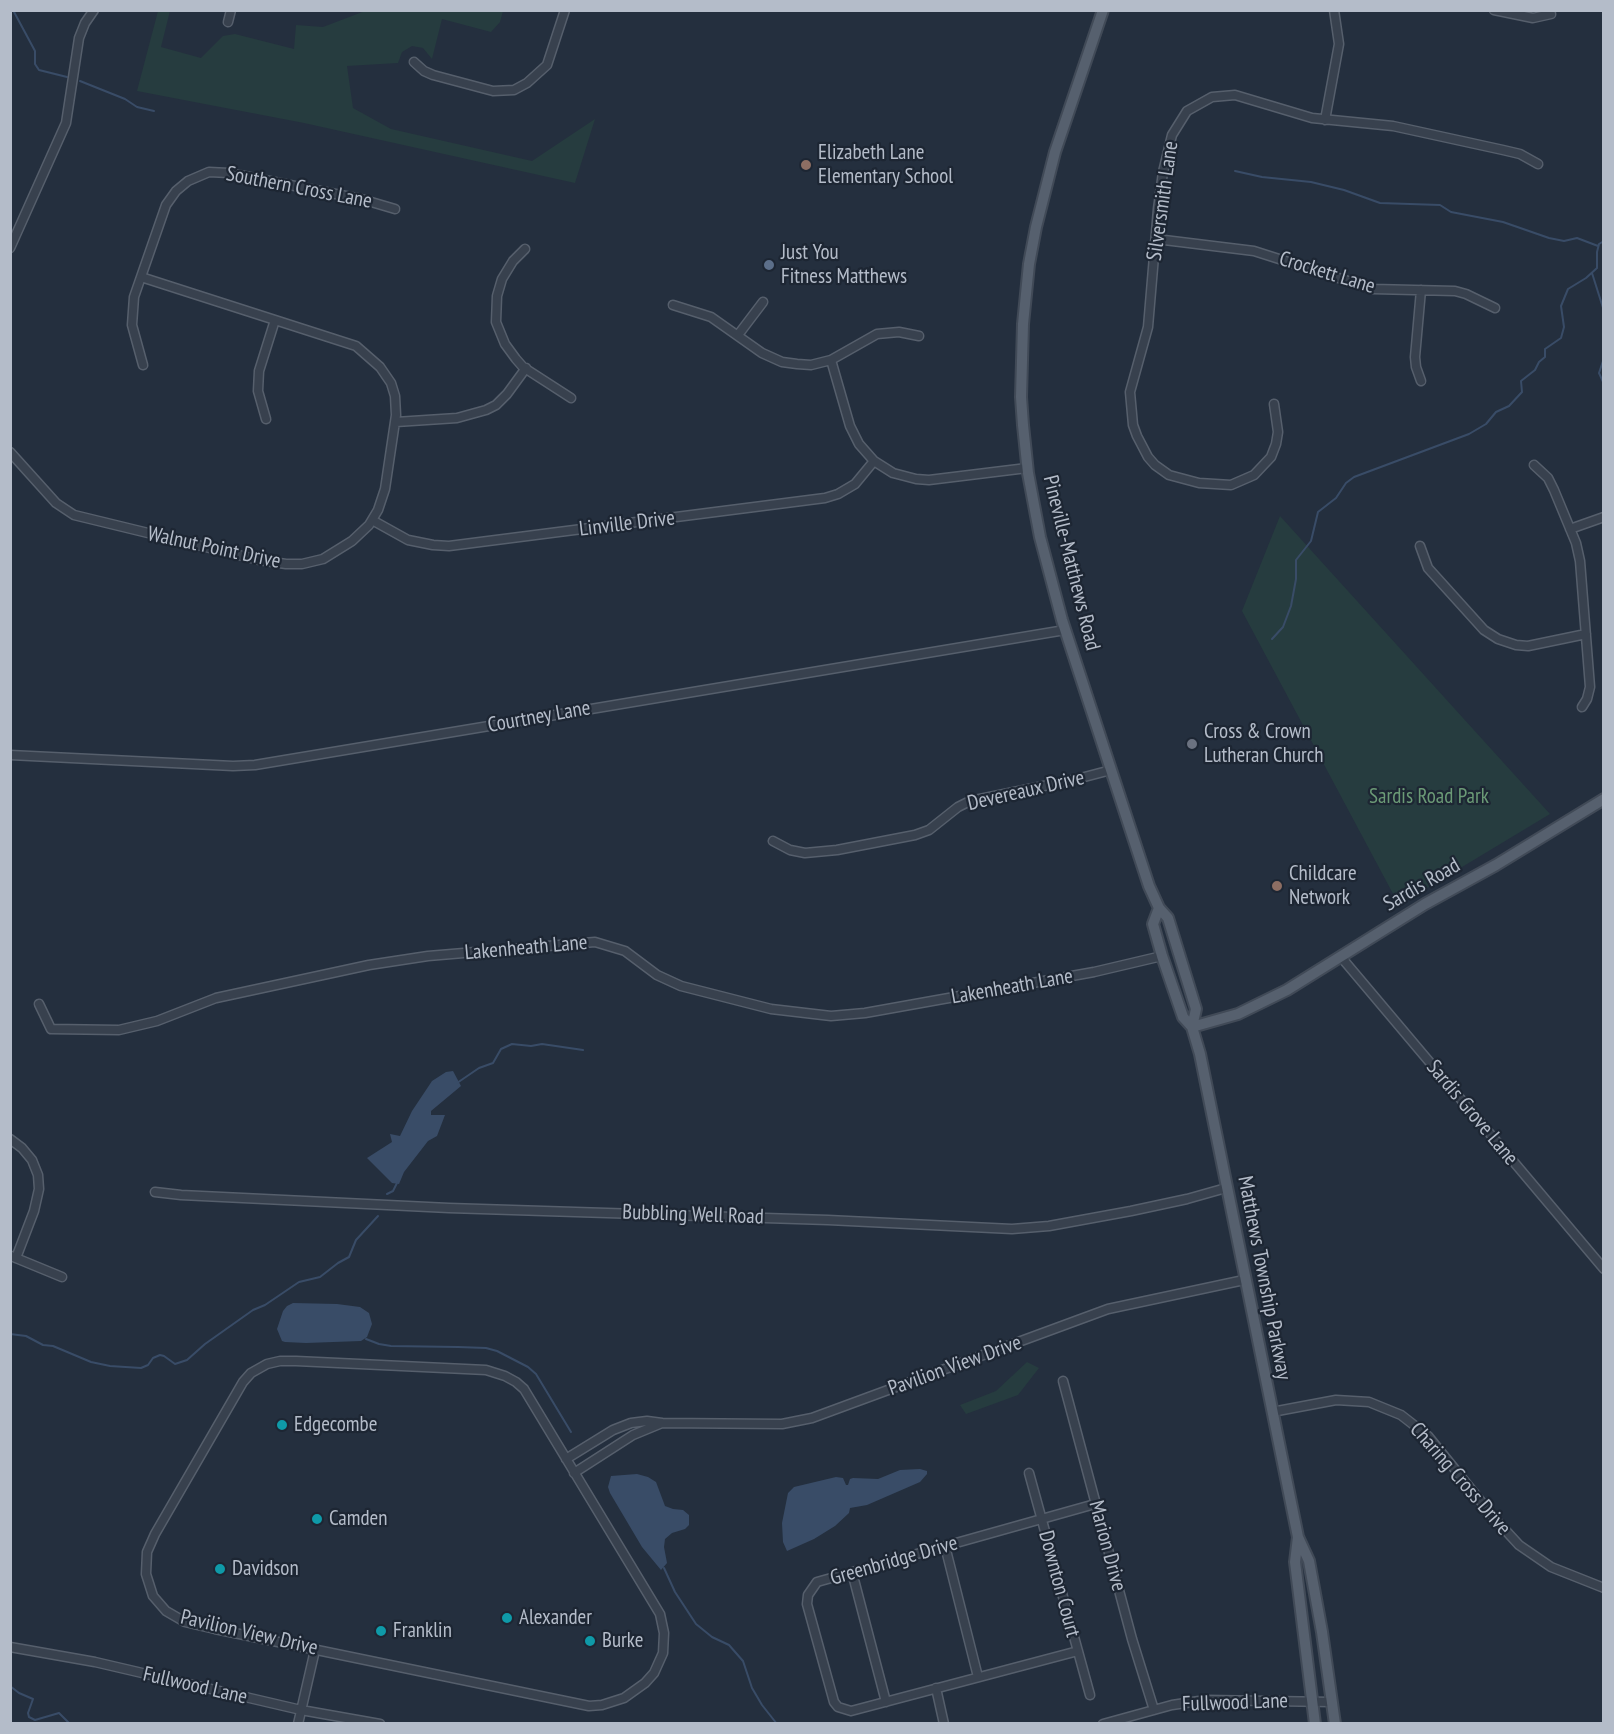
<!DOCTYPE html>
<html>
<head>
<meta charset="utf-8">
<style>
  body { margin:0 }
  #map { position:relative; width:1614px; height:1734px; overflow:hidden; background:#242f3e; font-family:"PT Sans Narrow",sans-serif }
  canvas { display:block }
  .frame { position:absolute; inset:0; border:12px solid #b4bcc9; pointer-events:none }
</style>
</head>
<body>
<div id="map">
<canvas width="1614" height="1734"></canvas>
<div class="frame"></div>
</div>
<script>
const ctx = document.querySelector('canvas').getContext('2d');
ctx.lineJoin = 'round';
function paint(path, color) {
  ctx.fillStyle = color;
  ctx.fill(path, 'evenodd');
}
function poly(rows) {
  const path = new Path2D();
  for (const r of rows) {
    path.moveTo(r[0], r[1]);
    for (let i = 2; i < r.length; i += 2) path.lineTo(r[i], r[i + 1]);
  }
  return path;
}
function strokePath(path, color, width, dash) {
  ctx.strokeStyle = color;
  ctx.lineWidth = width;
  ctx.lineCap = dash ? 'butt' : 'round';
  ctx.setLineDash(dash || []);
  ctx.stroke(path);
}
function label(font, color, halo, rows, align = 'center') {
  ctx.font = font + ' "PT Sans Narrow",sans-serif';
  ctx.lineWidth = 4.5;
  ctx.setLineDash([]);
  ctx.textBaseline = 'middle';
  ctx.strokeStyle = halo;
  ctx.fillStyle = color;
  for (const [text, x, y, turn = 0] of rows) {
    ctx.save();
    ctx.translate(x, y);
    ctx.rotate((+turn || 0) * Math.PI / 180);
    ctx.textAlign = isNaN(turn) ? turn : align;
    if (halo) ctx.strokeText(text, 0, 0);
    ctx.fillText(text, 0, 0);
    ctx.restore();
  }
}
paint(poly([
  [158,11,170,11,161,47,201,58,223,36,235,34,294,49,296,25,323,27,365,11,503,11,500,22,491,32,442,19,432,59,423,48,412,46,402,52,398,63,347,66,353,108,391,129,532,161,595,119,575,183,304,123,137,91],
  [1280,516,1550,814,1399,905,1242,611],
  [1027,1362,1039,1368,1018,1395,966,1414,960,1405,996,1391]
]), '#263c3f');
paint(poly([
  [453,1071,461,1086,431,1111,431,1115,445,1115,437,1136,428,1141,404,1172,399,1184,392,1183,367,1158,392,1142,390,1134,400,1136,412,1111,432,1081,446,1072],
  [293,1303,337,1304,360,1307,369,1313,372,1324,367,1337,361,1341,306,1343,285,1342,282,1341,277,1329,283,1311,287,1306],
  [920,1469,927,1471,927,1474,920,1482,867,1505,850,1508,849,1513,835,1526,814,1539,787,1551,783,1542,782,1523,788,1493,794,1487,836,1477,843,1478,846,1485,848,1485,850,1479,853,1478,878,1479,900,1470],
  [637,1474,648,1477,656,1482,665,1506,673,1509,683,1510,689,1515,689,1525,685,1529,672,1533,665,1539,664,1547,667,1563,661,1570,642,1547,610,1493,608,1487,611,1476]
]), '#394c67');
strokePath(poly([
  [13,10,35,51,35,64,39,70,67,77],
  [80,81,125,99,137,107,154,111],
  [1235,171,1262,177,1311,182,1344,190,1380,203,1440,205,1451,212,1503,222,1549,238,1564,241,1577,238,1598,246],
  [1592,273,1604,311],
  [1604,358,1599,373,1604,384],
  [1272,639,1283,627,1291,606,1296,579,1296,560,1311,541,1318,512,1336,498,1346,483,1354,477,1469,434,1486,424,1496,412,1509,406,1522,392,1521,381,1535,370,1539,362,1545,357,1545,349,1561,338,1564,327,1561,306,1568,289,1586,278,1597,268,1597,252,1599,244,1604,241],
  [457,1083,479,1068,493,1063,501,1049,512,1044,531,1046,542,1044,583,1050],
  [387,1194,393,1191,397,1183],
  [10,1334,26,1336,43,1345,53,1346,91,1362,110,1366,141,1368,148,1365,153,1358,160,1355,164,1356,175,1364,187,1360,205,1344,253,1310,265,1305,299,1282,320,1277,338,1263,349,1257,356,1240,378,1216],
  [366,1339,379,1344,391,1346,458,1347,486,1348,497,1351,528,1367,536,1374,571,1432],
  [664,1568,675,1592,696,1624,712,1637,729,1645,743,1661,752,1688,762,1705,777,1724],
  [10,1686,19,1693,33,1699,28,1713,29,1717,35,1720,59,1713,70,1724]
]), '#394c67', 2);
const minor = poly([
  [1494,10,1533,18,1551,14],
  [228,22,231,10],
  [414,62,424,71,433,75,493,91,514,90,527,83,547,65,565,10],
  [1325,120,1339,44,1334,10],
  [1156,239,1254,251,1373,289,1455,291,1466,294,1495,308],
  [10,248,66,123,79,38,85,23,94,10],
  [525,249,513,261,502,279,497,296,496,322,505,344,516,359,523,367,571,398],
  [673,305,711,317,762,353,782,362,797,364,811,365,831,360,877,334,899,332,919,336],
  [738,335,763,302],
  [831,360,850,426,859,444,874,461,893,473,916,479,929,480,1027,468],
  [143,365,132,325,134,297,166,205,176,191,188,181,209,172,229,173,361,199,395,209],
  [1421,381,1416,367,1415,357,1421,290],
  [1274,404,1278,432,1276,444,1271,457,1254,475,1231,485,1199,483,1169,475,1155,465,1148,457,1137,436,1133,425,1130,392,1148,327,1158,209,1163,172,1172,135,1187,111,1212,97,1235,95,1312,118,1393,126,1503,150,1520,154,1538,164],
  [266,419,258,391,259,371,275,320],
  [396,422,457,418,486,410,496,405,507,394,526,368],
  [10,452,56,503,74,515,259,560,286,564,302,564,323,559,352,541,369,525,378,510,385,489,396,415,395,396,391,383,380,367,356,346,141,277],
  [1534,465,1548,478,1554,490,1576,543,1580,561,1590,687,1587,699,1582,707],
  [372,520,408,540,433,545,449,546,825,498,838,494,855,484,874,461],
  [1570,529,1604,517],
  [1420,546,1428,568,1484,630,1498,639,1516,645,1528,646,1586,634],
  [10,755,233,766,255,765,1065,630],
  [773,841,790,850,805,853,837,850,915,835,929,830,958,807,970,801,1073,780,1111,770],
  [1341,957,1604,1269],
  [39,1004,51,1029,119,1030,157,1021,216,998,369,965,428,956,595,942,625,951,657,975,681,986,771,1009,831,1016,865,1013,1094,972,1162,956],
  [10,1139,22,1148,32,1160,38,1175,39,1189,34,1211,16,1258],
  [155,1192,181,1195,449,1208,828,1220,1012,1229,1049,1226,1131,1211,1187,1199,1226,1188],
  [11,1256,62,1277],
  [296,1361,486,1370,505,1376,516,1382,524,1389,660,1614,664,1633,663,1653,654,1673,645,1683,624,1698,602,1705,589,1706,215,1629,185,1622,166,1611,153,1596,146,1574,147,1552,155,1534,243,1382,251,1373,267,1364,280,1361,296,1361],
  [1063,1381,1132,1639,1154,1710],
  [1272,1412,1336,1400,1369,1402,1401,1415,1428,1436,1496,1520,1519,1545,1551,1567,1604,1588],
  [662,1423,782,1424,812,1418,1108,1309,1244,1280],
  [566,1459,613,1430,631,1423,647,1421,662,1423,633,1435,574,1473],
  [1029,1473,1090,1695],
  [945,1546,978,1677],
  [852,1572,886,1702],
  [10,1647,95,1662,301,1710,380,1724],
  [1078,1651,851,1711,838,1707,834,1702,807,1604,808,1595,817,1582,1095,1504],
  [936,1688,944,1724],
  [298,1724,315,1650],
  [1103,1724,1172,1705,1206,1700,1332,1702]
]);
const major = poly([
  [1103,10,1055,152,1036,227,1029,264,1023,324,1021,397,1023,425,1028,473,1040,537,1062,620,1149,886,1159,908,1168,918,1196,1009,1192,1027],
  [1159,908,1153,924,1162,956,1183,1017,1192,1027,1200,1054,1298,1537,1309,1561,1322,1632,1335,1724],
  [1192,1027,1238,1014,1287,990,1425,904,1496,865,1604,799],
  [1298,1537,1295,1562,1315,1724]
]);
strokePath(minor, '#565f6c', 11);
strokePath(major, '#414a57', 14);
strokePath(minor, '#38414e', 8);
strokePath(major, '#56606e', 10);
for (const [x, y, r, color] of [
  [806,165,6,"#8d6e63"],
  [769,265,6,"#5c6f8a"],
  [1192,744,6,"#6b7280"],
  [1277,886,6,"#8d6e63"],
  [282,1425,6,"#0f9aa8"],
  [317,1519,6,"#0f9aa8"],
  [220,1569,6,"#0f9aa8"],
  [507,1618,6,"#0f9aa8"],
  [381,1631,6,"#0f9aa8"],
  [590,1641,6,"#0f9aa8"]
]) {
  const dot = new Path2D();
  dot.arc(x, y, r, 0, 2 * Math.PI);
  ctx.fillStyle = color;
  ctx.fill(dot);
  strokePath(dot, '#1d2633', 2);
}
label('21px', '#b4bcc9', '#1d2633', [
  ["Elizabeth Lane",818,153],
  ["Elementary School",818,177],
  ["Just You",781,253],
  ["Fitness Matthews",781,277],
  ["Cross & Crown",1204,732],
  ["Lutheran Church",1204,756],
  ["Childcare",1289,874],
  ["Network",1289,898],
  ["Edgecombe",294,1425],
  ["Camden",329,1519],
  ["Davidson",232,1569],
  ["Alexander",519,1618],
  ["Franklin",393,1631],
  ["Burke",602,1641]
], 'left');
label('21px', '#b4bcc9', '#1d2633', [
  ["Southern Cross Lane",299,188,11],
  ["Silversmith Lane",1163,201,-82],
  ["Crockett Lane",1327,273,17],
  ["Linville Drive",627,524,-7],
  ["Walnut Point Drive",214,548,12],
  ["Pineville-Matthews Road",1071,563,76],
  ["Courtney Lane",539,717,-10],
  ["Devereaux Drive",1026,791,-13],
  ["Sardis Road",1422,885,-30],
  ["Lakenheath Lane",526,948,-5],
  ["Lakenheath Lane",1012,987,-10],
  ["Sardis Grove Lane",1472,1113,50],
  ["Bubbling Well Road",693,1215,2],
  ["Matthews Township Parkway",1264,1278,79],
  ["Pavilion View Drive",955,1366,-20],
  ["Charing Cross Drive",1460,1479,49],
  ["Marion Drive",1107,1546,75],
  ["Greenbridge Drive",894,1561,-16],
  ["Downton Court",1059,1584,75],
  ["Pavilion View Drive",249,1633,13],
  ["Fullwood Lane",195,1686,13],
  ["Fullwood Lane",1235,1703,-2]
]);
label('21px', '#6b9a76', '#1d2633', [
  ["Sardis Road Park",1429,797]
]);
</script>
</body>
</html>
